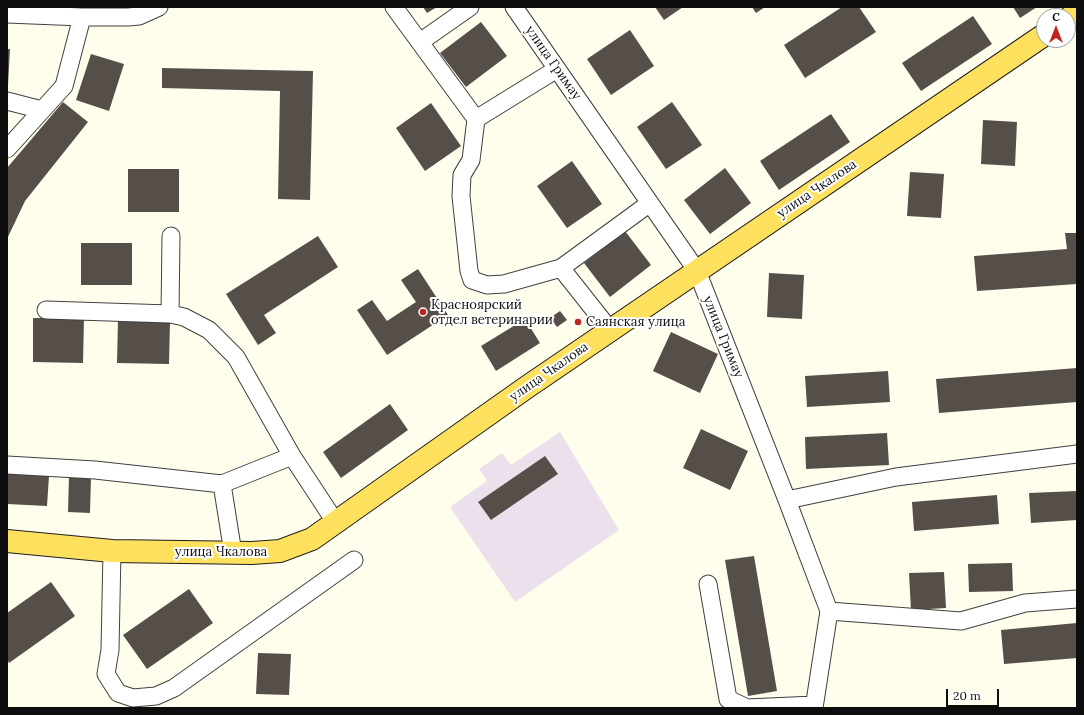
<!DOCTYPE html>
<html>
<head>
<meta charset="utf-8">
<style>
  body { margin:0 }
  #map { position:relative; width:1084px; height:715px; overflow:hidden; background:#fffdec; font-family:Lora,serif }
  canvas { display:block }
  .frame { position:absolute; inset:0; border:8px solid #0d0d0d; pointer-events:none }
  .north { position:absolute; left:1036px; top:8px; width:40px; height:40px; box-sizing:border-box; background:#fff; border:1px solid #9e9e9e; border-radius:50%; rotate:0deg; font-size:11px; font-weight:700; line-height:16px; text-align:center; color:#0d0d0d }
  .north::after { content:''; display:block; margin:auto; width:14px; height:18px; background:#c12320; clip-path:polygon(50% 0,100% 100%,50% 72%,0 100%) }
  .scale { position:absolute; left:946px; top:689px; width:53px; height:18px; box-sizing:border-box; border:2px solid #0d0d0d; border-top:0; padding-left:5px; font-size:12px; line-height:14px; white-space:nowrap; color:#0d0d0d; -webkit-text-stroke:3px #fff; paint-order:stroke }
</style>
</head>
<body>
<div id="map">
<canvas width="1084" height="715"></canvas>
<div class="frame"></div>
<div class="north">С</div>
<div class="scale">20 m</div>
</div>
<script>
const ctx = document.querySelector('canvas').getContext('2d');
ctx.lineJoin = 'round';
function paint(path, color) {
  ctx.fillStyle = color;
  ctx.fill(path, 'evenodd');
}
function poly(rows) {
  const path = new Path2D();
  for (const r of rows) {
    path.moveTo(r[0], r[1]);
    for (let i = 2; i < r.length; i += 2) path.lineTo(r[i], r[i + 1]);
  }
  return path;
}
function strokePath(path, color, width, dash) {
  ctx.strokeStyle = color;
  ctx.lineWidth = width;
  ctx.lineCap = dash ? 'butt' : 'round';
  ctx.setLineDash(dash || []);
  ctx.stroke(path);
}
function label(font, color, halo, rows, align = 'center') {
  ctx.font = font + ' Lora,serif';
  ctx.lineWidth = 4;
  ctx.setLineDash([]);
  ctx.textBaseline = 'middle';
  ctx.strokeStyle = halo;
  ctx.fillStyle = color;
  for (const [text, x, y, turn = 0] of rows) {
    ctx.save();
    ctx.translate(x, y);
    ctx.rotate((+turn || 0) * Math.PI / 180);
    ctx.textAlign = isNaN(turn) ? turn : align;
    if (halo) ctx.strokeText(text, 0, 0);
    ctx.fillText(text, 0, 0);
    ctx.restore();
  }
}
paint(poly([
  [560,432,619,530,515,602,450,507,487,481,479,469,502,453,511,465]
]), '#ebe0ec');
paint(poly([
  [423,7,437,7,427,13],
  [655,7,683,7,664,20],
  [752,7,765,7,756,13],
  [842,7,859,7,876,32,805,78,784,45],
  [1013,7,1037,7,1020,18],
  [973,16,992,44,921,91,902,63],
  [481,22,507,56,466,87,440,53],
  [630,30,654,66,611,95,587,59],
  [7,49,10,49,8,85,7,85],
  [91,54,124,64,109,111,76,100],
  [162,68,313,71,310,200,278,199,280,91,162,88],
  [63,102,88,122,25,201,7,239,7,168],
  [672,102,702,145,666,169,637,127],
  [431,103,461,146,425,171,396,128],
  [831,114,850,142,779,190,760,161],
  [983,120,1017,122,1015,166,981,164],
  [572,161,602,204,567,228,537,186],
  [725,168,751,203,710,234,684,200],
  [128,169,179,169,179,212,128,212],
  [910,172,944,174,941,218,907,216],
  [625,231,651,265,610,297,584,263],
  [1065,233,1077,233,1077,284,977,291,974,256,1067,249],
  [318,236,338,267,264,315,276,333,258,345,226,294],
  [81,243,132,243,132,285,81,285],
  [418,269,448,315,387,355,357,310,372,300,387,321,416,302,401,280],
  [769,273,804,275,802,319,767,317],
  [560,311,567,320,557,327,550,318],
  [33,318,84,318,83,363,33,362],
  [525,319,540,343,496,371,481,346],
  [118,320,170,321,169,364,117,363],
  [671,332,718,354,700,393,653,371],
  [1077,368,1077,402,939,413,936,379],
  [888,371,890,402,807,407,805,376],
  [390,404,408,430,341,478,323,452],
  [701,429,748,451,730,490,683,468],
  [887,433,889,465,806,469,805,437],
  [545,456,558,474,491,520,478,502],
  [7,473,49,476,47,506,7,504],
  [69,476,91,477,90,513,68,512],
  [1077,491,1077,520,1031,523,1029,493],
  [997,495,999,524,914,531,912,502],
  [754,556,777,691,748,696,725,560],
  [1012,563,1013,591,969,592,968,564],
  [944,572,946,608,911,610,909,573],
  [51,582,75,616,9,663,7,659,7,613],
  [189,589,213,623,147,669,123,635],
  [1077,623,1077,658,1004,664,1001,630],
  [258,653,291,654,289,695,256,694]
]), '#564f49');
const minor = poly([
  [394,7,476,119],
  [514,7,697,271,787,500,829,611,814,708],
  [7,14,82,17,128,17,139,16,159,7],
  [420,42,470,7],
  [557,69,476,119,471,160,462,175,461,196,469,271,472,280,487,285,504,284,561,268,650,203],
  [7,101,42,110],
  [7,149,64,86,82,17],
  [561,268,610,330],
  [46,310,170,314,184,317,209,330,236,357,292,456,336,523],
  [170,314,171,236],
  [7,465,95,470,222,484],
  [787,500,896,477,1077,454],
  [112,551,110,650,106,674,118,693,133,698,156,696,174,688,354,560],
  [233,553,222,484,292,456],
  [708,584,728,699,747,708,814,705],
  [829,611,961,621,1025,603,1077,599]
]);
const major = poly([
  [1068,19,1077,13],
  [7,541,112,551,252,553,280,551,312,539,527,387,1044,35]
]);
strokePath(minor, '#404040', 19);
strokePath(major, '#1e1e1e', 24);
strokePath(minor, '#fff', 17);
strokePath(major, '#fde15e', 22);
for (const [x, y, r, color] of [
  [423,312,4,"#c12320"],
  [578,322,4,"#c12320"]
]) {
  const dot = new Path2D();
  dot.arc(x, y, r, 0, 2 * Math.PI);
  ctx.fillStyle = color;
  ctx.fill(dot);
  strokePath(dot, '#fff', 1.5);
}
label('13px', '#0d0d0d', '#fff', [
  ["улица Гримау",553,63,55],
  ["улица Чкалова",817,189,-34],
  ["улица Гримау",723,337,68],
  ["улица Чкалова",549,372,-35],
  ["улица Чкалова",221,552]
]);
label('13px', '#0d0d0d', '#fff', [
  ["Красноярский",431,305],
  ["отдел ветеринарии",431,320],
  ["Саянская улица",586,322]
], 'left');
</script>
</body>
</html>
